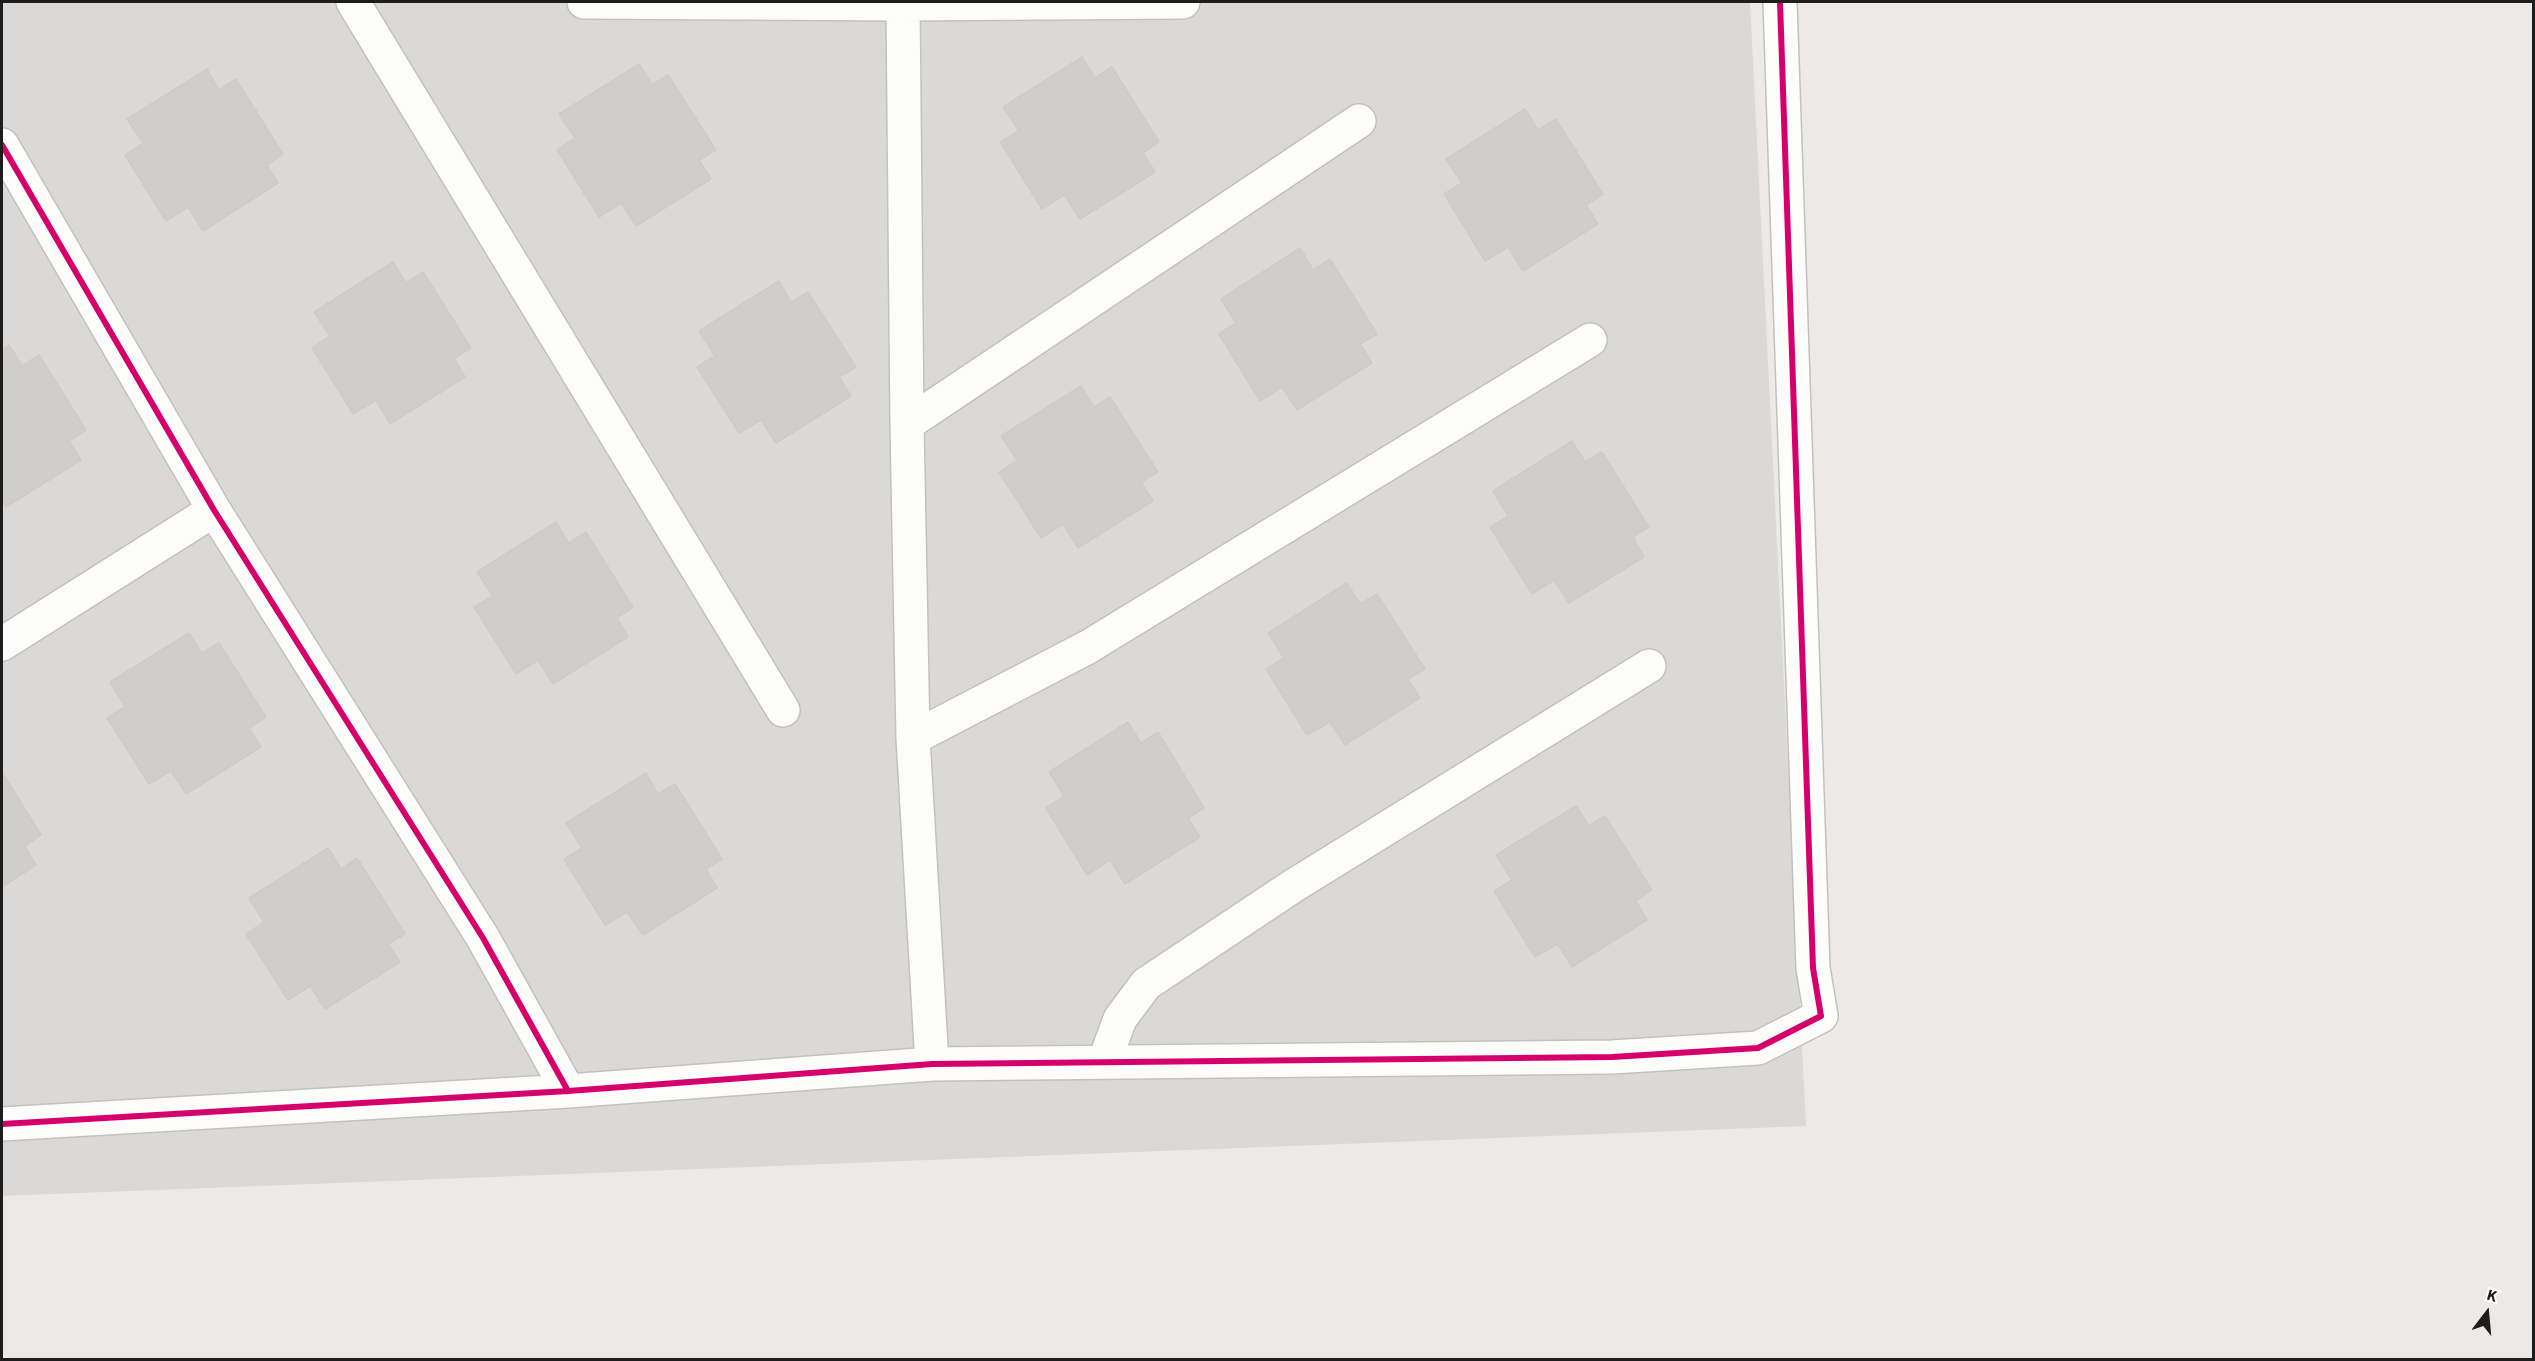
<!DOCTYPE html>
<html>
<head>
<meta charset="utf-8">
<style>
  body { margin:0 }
  #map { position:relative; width:2535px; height:1361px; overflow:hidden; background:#ece9e6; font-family:"Source Sans 3",sans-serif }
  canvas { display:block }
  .frame { position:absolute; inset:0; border:3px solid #1d1d1d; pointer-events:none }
  .north { position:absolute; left:2457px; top:1283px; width:60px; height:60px; -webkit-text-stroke:4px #fff; paint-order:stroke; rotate:16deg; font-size:16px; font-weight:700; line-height:24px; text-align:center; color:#1d1d1d }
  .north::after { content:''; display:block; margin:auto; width:21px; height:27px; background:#1d1d1d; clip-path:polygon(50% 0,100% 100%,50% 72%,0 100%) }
</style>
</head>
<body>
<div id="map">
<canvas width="2535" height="1361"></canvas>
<div class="frame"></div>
<div class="north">K</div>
</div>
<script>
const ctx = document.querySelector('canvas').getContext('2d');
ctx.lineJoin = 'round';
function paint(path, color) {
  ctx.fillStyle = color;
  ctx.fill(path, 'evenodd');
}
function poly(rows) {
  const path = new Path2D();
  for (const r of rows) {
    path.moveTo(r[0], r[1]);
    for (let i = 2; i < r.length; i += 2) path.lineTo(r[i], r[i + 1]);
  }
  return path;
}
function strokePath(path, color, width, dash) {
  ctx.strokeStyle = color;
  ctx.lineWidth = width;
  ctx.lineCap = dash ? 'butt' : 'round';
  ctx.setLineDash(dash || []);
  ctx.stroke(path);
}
paint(poly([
  [2,2,1750,2,1806,1126,2,1196]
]), '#dbd9d7');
const building = poly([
  [1082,57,1095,78,1112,67,1159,142,1143,153,1155,172,1080,219,1064,195,1042,209,1000,142,1019,131,1003,107,1082,57],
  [639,64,652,85,668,75,716,150,699,160,711,179,636,226,621,203,599,217,557,150,575,138,559,114,639,64],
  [207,69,219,90,236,79,283,154,267,165,278,183,203,231,188,207,166,221,125,155,143,143,127,119,207,69],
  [1525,109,1538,130,1556,119,1603,194,1586,205,1598,224,1523,271,1508,247,1485,261,1444,194,1462,183,1446,159,1525,109],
  [1300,248,1313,270,1330,259,1377,334,1360,344,1372,363,1297,410,1282,387,1260,401,1219,334,1236,323,1221,299,1300,248],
  [393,262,406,283,423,272,471,348,454,358,465,377,390,424,376,400,353,414,312,348,330,336,314,312,393,262],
  [779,281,791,302,808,292,856,367,839,377,851,396,776,443,761,420,739,433,697,367,715,356,699,331,779,281],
  [9,345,22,366,39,355,86,430,69,441,81,460,6,507,2,500,2,350,9,345],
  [1081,386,1094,407,1110,397,1158,472,1141,482,1153,501,1078,548,1063,524,1041,538,999,472,1017,460,1001,436,1081,386],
  [1572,441,1585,462,1602,452,1649,527,1633,537,1644,557,1569,603,1554,580,1532,594,1490,527,1508,516,1493,491,1572,441],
  [556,522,569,543,586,532,633,607,617,618,628,637,553,684,538,660,516,674,474,607,493,596,477,572,556,522],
  [1347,583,1360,604,1377,594,1425,669,1408,679,1420,698,1345,745,1330,722,1307,735,1266,669,1284,658,1268,633,1347,583],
  [189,633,202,653,219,643,266,717,249,728,261,747,186,794,171,771,149,784,107,718,125,707,110,682,189,633],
  [1128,722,1141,743,1158,732,1204,808,1188,818,1200,837,1125,884,1110,860,1087,875,1046,808,1064,796,1049,772,1128,722],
  [2,772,41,835,25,846,36,865,2,887,2,772],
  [646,773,658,794,675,784,722,859,706,869,717,888,643,935,627,912,605,925,564,859,582,848,566,823,646,773],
  [1576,806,1589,826,1605,816,1652,890,1636,901,1647,920,1572,967,1558,944,1535,957,1494,891,1512,880,1496,855,1576,806],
  [328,848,341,869,357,858,405,934,388,944,400,962,325,1009,310,986,288,1000,246,934,264,922,249,898,328,848]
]);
paint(building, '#d0cecb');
strokePath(building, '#cfcbc7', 1.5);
const minor = poly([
  [353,2,783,710],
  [584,2,903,4,1183,2],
  [903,4,907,424,913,738,932,1064],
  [2,145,214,510,483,938,568,1091],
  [907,424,1359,121],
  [2,644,214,510],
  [913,738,1088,647,1590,340],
  [1104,1062,1120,1019,1146,984,1293,886,1649,666],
  [2,1124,568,1091,932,1064,1612,1057,1758,1048,1821,1016,1813,968,1780,2]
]);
strokePath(minor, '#c3c1c0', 36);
strokePath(minor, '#fcfcfb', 33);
strokePath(poly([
  [2,145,214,510,483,938,568,1091],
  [2,1124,568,1091,932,1064,1612,1057,1758,1048,1821,1016,1813,968,1780,2]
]), '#d6006c', 6);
</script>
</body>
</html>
